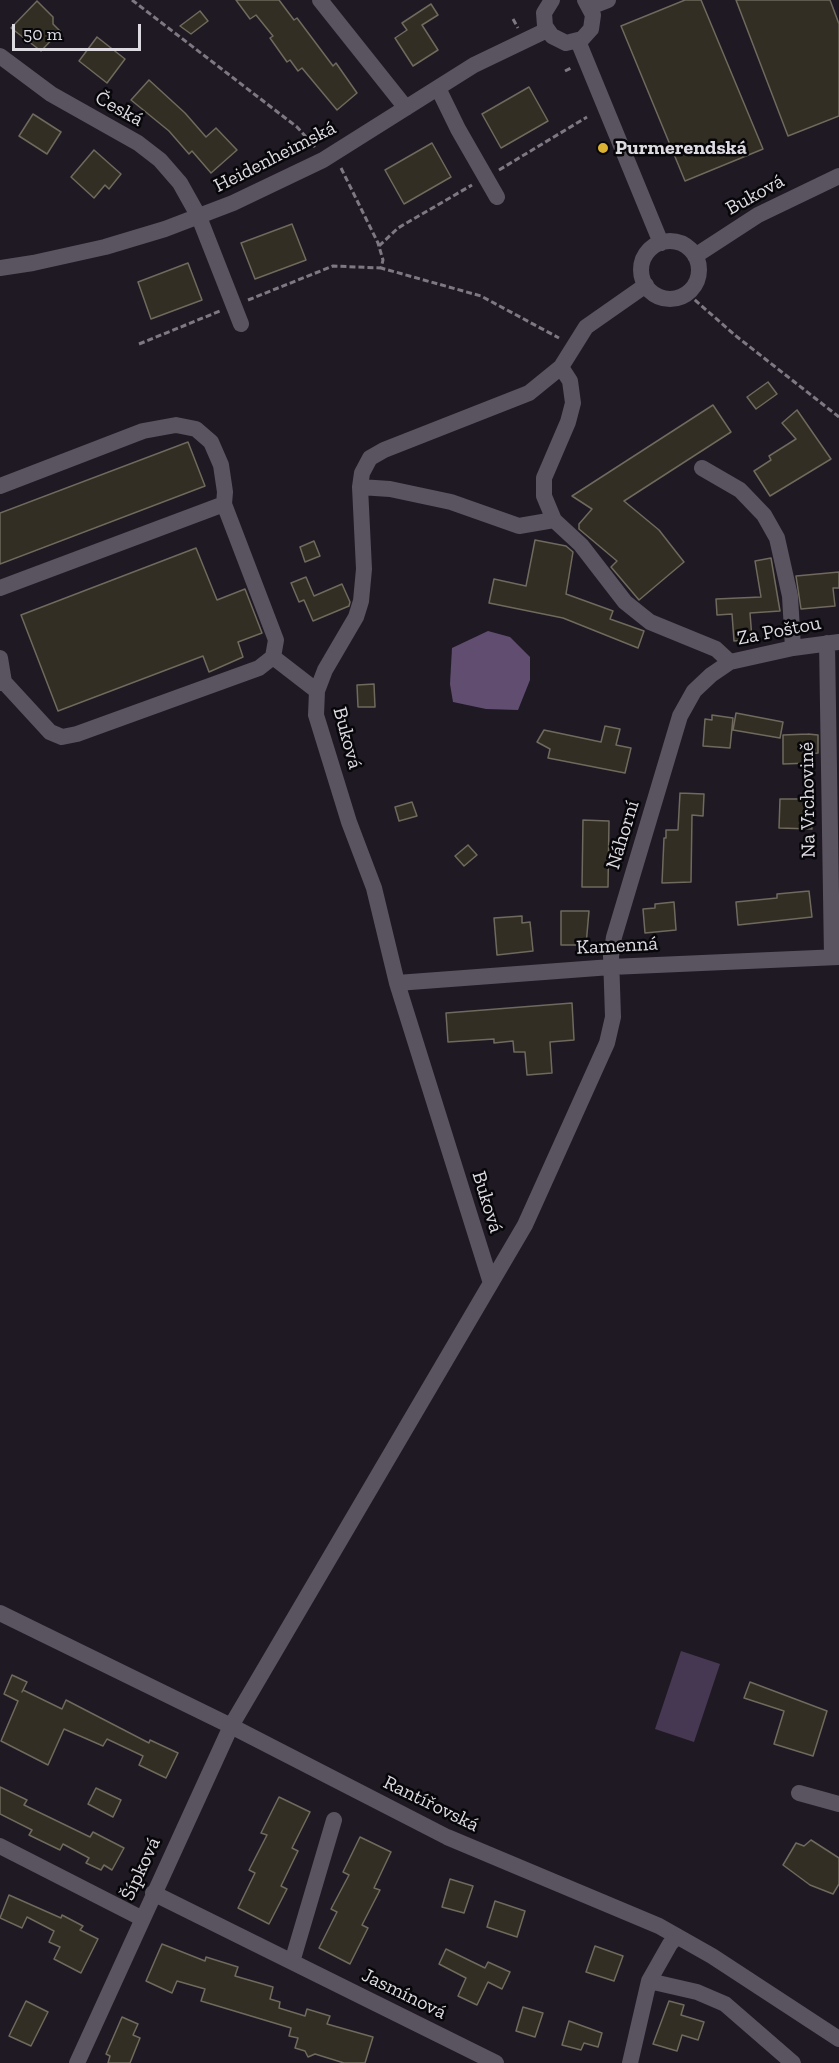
<!DOCTYPE html>
<html>
<head>
<meta charset="utf-8">
<style>
  body { margin:0 }
  #map { position:relative; width:839px; height:2063px; overflow:hidden; background:#1e1923; font-family:"Zilla Slab",serif }
  canvas { display:block }
  .scale { position:absolute; left:12px; top:24px; width:129px; height:27px; box-sizing:border-box; border:3px solid #dedae2; border-top:0; padding-left:8px; font-size:18px; line-height:21px; white-space:nowrap; color:#dedae2; -webkit-text-stroke:4px #070609; paint-order:stroke }
</style>
</head>
<body>
<div id="map">
<canvas width="839" height="2063"></canvas>
<div class="scale">50 m</div>
</div>
<script>
const ctx = document.querySelector('canvas').getContext('2d');
ctx.lineJoin = 'round';
function paint(path, color) {
  ctx.fillStyle = color;
  ctx.fill(path, 'evenodd');
}
function poly(rows) {
  const path = new Path2D();
  for (const r of rows) {
    if (r.length === 3) {
      path.moveTo(r[0] + r[2], r[1]);
      path.arc(r[0], r[1], r[2], 0, 2 * Math.PI);
      continue;
    }
    path.moveTo(r[0], r[1]);
    for (let i = 2; i < r.length; i += 2) path.lineTo(r[i], r[i + 1]);
  }
  return path;
}
function strokePath(path, color, width, dash) {
  ctx.strokeStyle = color;
  ctx.lineWidth = width;
  ctx.lineCap = dash ? 'butt' : 'round';
  ctx.setLineDash(dash || []);
  ctx.stroke(path);
}
function label(font, color, halo, rows, align = 'center') {
  ctx.font = font + ' "Zilla Slab",serif';
  ctx.lineWidth = 5;
  ctx.setLineDash([]);
  ctx.textBaseline = 'middle';
  ctx.strokeStyle = halo;
  ctx.fillStyle = color;
  for (const [text, x, y, turn = 0] of rows) {
    ctx.save();
    ctx.translate(x, y);
    ctx.rotate((+turn || 0) * Math.PI / 180);
    ctx.textAlign = isNaN(turn) ? turn : align;
    if (halo) ctx.strokeText(text, 0, 0);
    ctx.fillText(text, 0, 0);
    ctx.restore();
  }
}
paint(poly([
  [681,1651,720,1664,694,1742,655,1729]
]), '#463852');
paint(poly([
  [488,631,510,637,530,657,530,680,518,710,486,709,453,702,450,684,452,648]
]), '#604d70');
const building = poly([
  [236,0,279,0,294,20,297,18,333,66,336,63,357,93,337,110,302,68,298,71,290,60,287,62,270,38,273,36,256,15,250,19,236,0],
  [685,0,701,0,763,149,685,181,621,26,685,0],
  [736,0,830,0,839,24,839,116,788,136,736,0],
  [37,1,53,17,53,24,60,31,41,51,11,28,37,1],
  [431,4,438,15,422,25,438,50,413,66,395,38,407,30,402,23,431,4],
  [200,11,208,21,191,34,180,26,200,11],
  [97,37,125,59,107,83,79,61,97,37],
  [149,80,185,113,206,137,216,128,237,150,211,173,192,151,189,154,169,131,131,100,149,80],
  [529,87,548,121,501,148,482,114,529,87],
  [33,114,61,132,47,154,19,136,33,114],
  [432,143,451,177,404,204,385,170,432,143],
  [94,150,121,174,109,189,105,185,94,198,71,177,94,150],
  [292,224,306,260,255,279,241,243,292,224],
  [188,263,202,300,151,319,138,282,188,263],
  [768,382,777,394,756,409,747,397,768,382],
  [713,405,731,432,624,501,659,530,684,562,639,600,611,567,617,561,579,529,579,524,592,509,572,496,713,405],
  [797,410,831,459,770,496,754,471,771,460,769,456,796,439,782,423,797,410],
  [188,442,205,486,0,564,0,513,188,442],
  [535,540,566,546,573,552,566,594,613,611,610,619,644,631,638,648,563,618,489,603,494,579,526,586,535,540],
  [314,541,320,556,305,562,300,547,314,541],
  [196,548,217,600,245,589,262,633,238,642,243,657,209,672,203,656,58,711,21,615,196,548],
  [771,558,780,611,750,613,752,639,734,641,732,614,717,615,716,599,761,597,755,561,771,558],
  [839,572,839,588,833,588,835,606,801,609,796,576,839,572],
  [306,577,314,596,342,584,350,602,349,606,313,621,304,600,299,602,291,583,306,577],
  [374,684,375,707,358,707,357,685,374,684],
  [736,713,783,722,780,738,733,730,736,713],
  [712,715,733,718,730,748,703,746,705,719,712,720,712,715],
  [605,726,620,729,616,745,631,748,625,773,548,758,550,749,537,742,544,730,601,742,605,726],
  [808,734,818,735,818,753,808,754,809,763,783,764,783,735,808,734],
  [680,793,704,794,703,816,692,815,691,882,662,883,664,838,666,838,666,830,678,830,680,793],
  [780,799,808,799,812,829,779,828,780,799],
  [412,802,417,816,399,821,395,807,412,802],
  [583,820,609,821,608,887,582,887,583,820],
  [468,845,477,855,464,866,455,856,468,845],
  [809,891,812,917,738,925,736,902,777,898,777,894,809,891],
  [674,902,676,930,645,933,643,909,655,908,655,904,674,902],
  [561,911,589,911,586,945,561,945,561,911],
  [522,916,522,923,530,922,533,951,497,955,494,918,522,916],
  [572,1003,574,1040,550,1042,552,1073,527,1075,525,1052,514,1052,513,1041,494,1043,494,1039,448,1042,446,1013,572,1003],
  [12,1675,27,1682,22,1692,23,1690,62,1709,66,1700,149,1743,150,1740,178,1753,166,1778,139,1765,143,1756,107,1739,103,1746,64,1729,48,1765,1,1741,18,1701,4,1694,12,1675],
  [750,1682,827,1711,813,1756,774,1744,784,1711,744,1698,750,1682],
  [0,1787,27,1800,24,1805,90,1837,93,1832,124,1848,112,1870,104,1865,101,1870,86,1863,89,1858,63,1844,60,1850,29,1835,32,1830,0,1814,0,1787],
  [96,1788,121,1800,113,1817,88,1804,96,1788],
  [279,1797,310,1812,292,1848,298,1851,281,1886,287,1889,269,1924,238,1908,255,1873,249,1870,267,1835,261,1833,279,1797],
  [360,1837,391,1852,374,1888,380,1890,362,1925,368,1928,350,1964,319,1948,337,1912,331,1909,349,1875,343,1872,360,1837],
  [811,1840,839,1858,839,1884,833,1894,810,1885,783,1865,796,1843,804,1846,811,1840],
  [450,1879,473,1886,464,1913,442,1907,450,1879],
  [9,1895,61,1918,62,1915,83,1926,80,1930,98,1939,81,1973,54,1959,60,1947,49,1942,54,1931,27,1917,22,1928,0,1918,9,1895],
  [495,1901,525,1911,517,1937,487,1927,495,1901],
  [162,1944,205,1961,206,1957,238,1967,235,1976,273,1987,270,1999,280,2002,279,2008,305,2016,307,2009,330,2016,327,2024,373,2037,365,2063,344,2063,315,2054,308,2057,305,2051,295,2048,298,2038,289,2036,291,2028,201,2001,205,1989,177,1981,172,1993,146,1981,162,1944],
  [595,1946,623,1956,614,1981,586,1972,595,1946],
  [446,1949,485,1968,488,1962,510,1972,502,1989,488,1982,477,2005,458,1996,466,1978,439,1964,446,1949],
  [26,2001,48,2012,31,2046,9,2036,26,2001],
  [669,2001,684,2005,681,2015,704,2022,698,2040,682,2035,677,2051,653,2044,669,2001],
  [523,2007,543,2013,535,2037,516,2031,523,2007],
  [122,2017,138,2024,133,2035,140,2038,130,2063,108,2063,110,2056,106,2054,122,2017],
  [569,2021,602,2033,598,2047,584,2043,581,2050,562,2045,569,2021]
]);
paint(building, '#332e23');
strokePath(building, '#6f6a5d', 1.5);
strokePath(poly([
  [132,0,297,127,315,147],
  [513,19,518,28],
  [565,71,571,68],
  [341,168,378,243,383,260,381,268,481,296,559,338],
  [499,170,587,117],
  [379,246,398,228,472,185],
  [688,294,736,336,839,417],
  [248,300,333,266,381,268],
  [139,344,220,311]
]), '#7d7881', 3, [6, 3]);
strokePath(poly([
  [320,0,406,108],
  [552,0,544,13,545,26,552,36,566,43,582,39,591,29,593,15,585,0],
  [590,7,608,0],
  [578,41,661,243],
  [0,56,51,94,138,143,160,160,180,183,199,217,241,324],
  [438,88,458,129,497,197],
  [670,270,29],
  [695,256,758,215,839,176],
  [0,268,33,263,105,247,165,229,233,203,323,160,474,65,547,30],
  [561,367,570,381,573,403,568,422,544,478,544,496,554,520,581,545,625,602,650,622,716,649,730,662],
  [702,468,740,490,764,515,777,538,790,596,793,648],
  [0,486,143,431,176,425,196,429,211,442,221,465,225,492,224,504],
  [360,487,390,489,451,502,519,526,554,520],
  [0,588,224,504,276,640,273,657,259,668,77,734,62,737,50,732,4,682,0,683],
  [827,643,832,957],
  [273,657,317,691],
  [0,658,4,682],
  [397,983,611,967,839,957],
  [490,1280,397,983,374,888,349,822,316,715,317,691,325,670,356,617,361,601,364,569,360,487,362,473,370,458,384,450,529,393,561,367,586,327,646,285],
  [0,1613,231,1726,447,1837,659,1926,712,1956,839,2039],
  [799,1793,839,1804],
  [0,1846,141,1918],
  [153,1893,496,2063],
  [292,1962,334,1820],
  [649,1981,697,1992,725,2004,793,2063],
  [77,2063,231,1726,525,1225,607,1043,613,1017,611,956,614,937,680,716,694,691,711,675,730,662,793,648,839,642],
  [630,2063,649,1981,670,1944,677,1936]
]), '#5a5360', 16);
for (const [x, y, r, color] of [
  [603,148,6,"#dcb233"]
]) {
  const dot = new Path2D();
  dot.arc(x, y, r, 0, 2 * Math.PI);
  ctx.fillStyle = color;
  ctx.fill(dot);
  strokePath(dot, '#070609', 2);
}
label('20px', '#dedae2', '#070609', [
  ["Česká",119,109,29],
  ["Heidenheimská",275,157,-27],
  ["Buková",755,195,-29],
  ["Za Poštou",779,631,-11],
  ["Buková",347,738,75],
  ["Na Vrchovině",808,800,-91],
  ["Náhorní",623,835,-73],
  ["Kamenná",617,946,-3],
  ["Buková",487,1202,73],
  ["Rantířovská",431,1804,26],
  ["Šípková",141,1869,-65],
  ["Jasmínová",404,1994,26]
]);
label('bold 20px', '#dedae2', '#070609', [
  ["Purmerendská",615,148]
], 'left');
</script>
</body>
</html>
